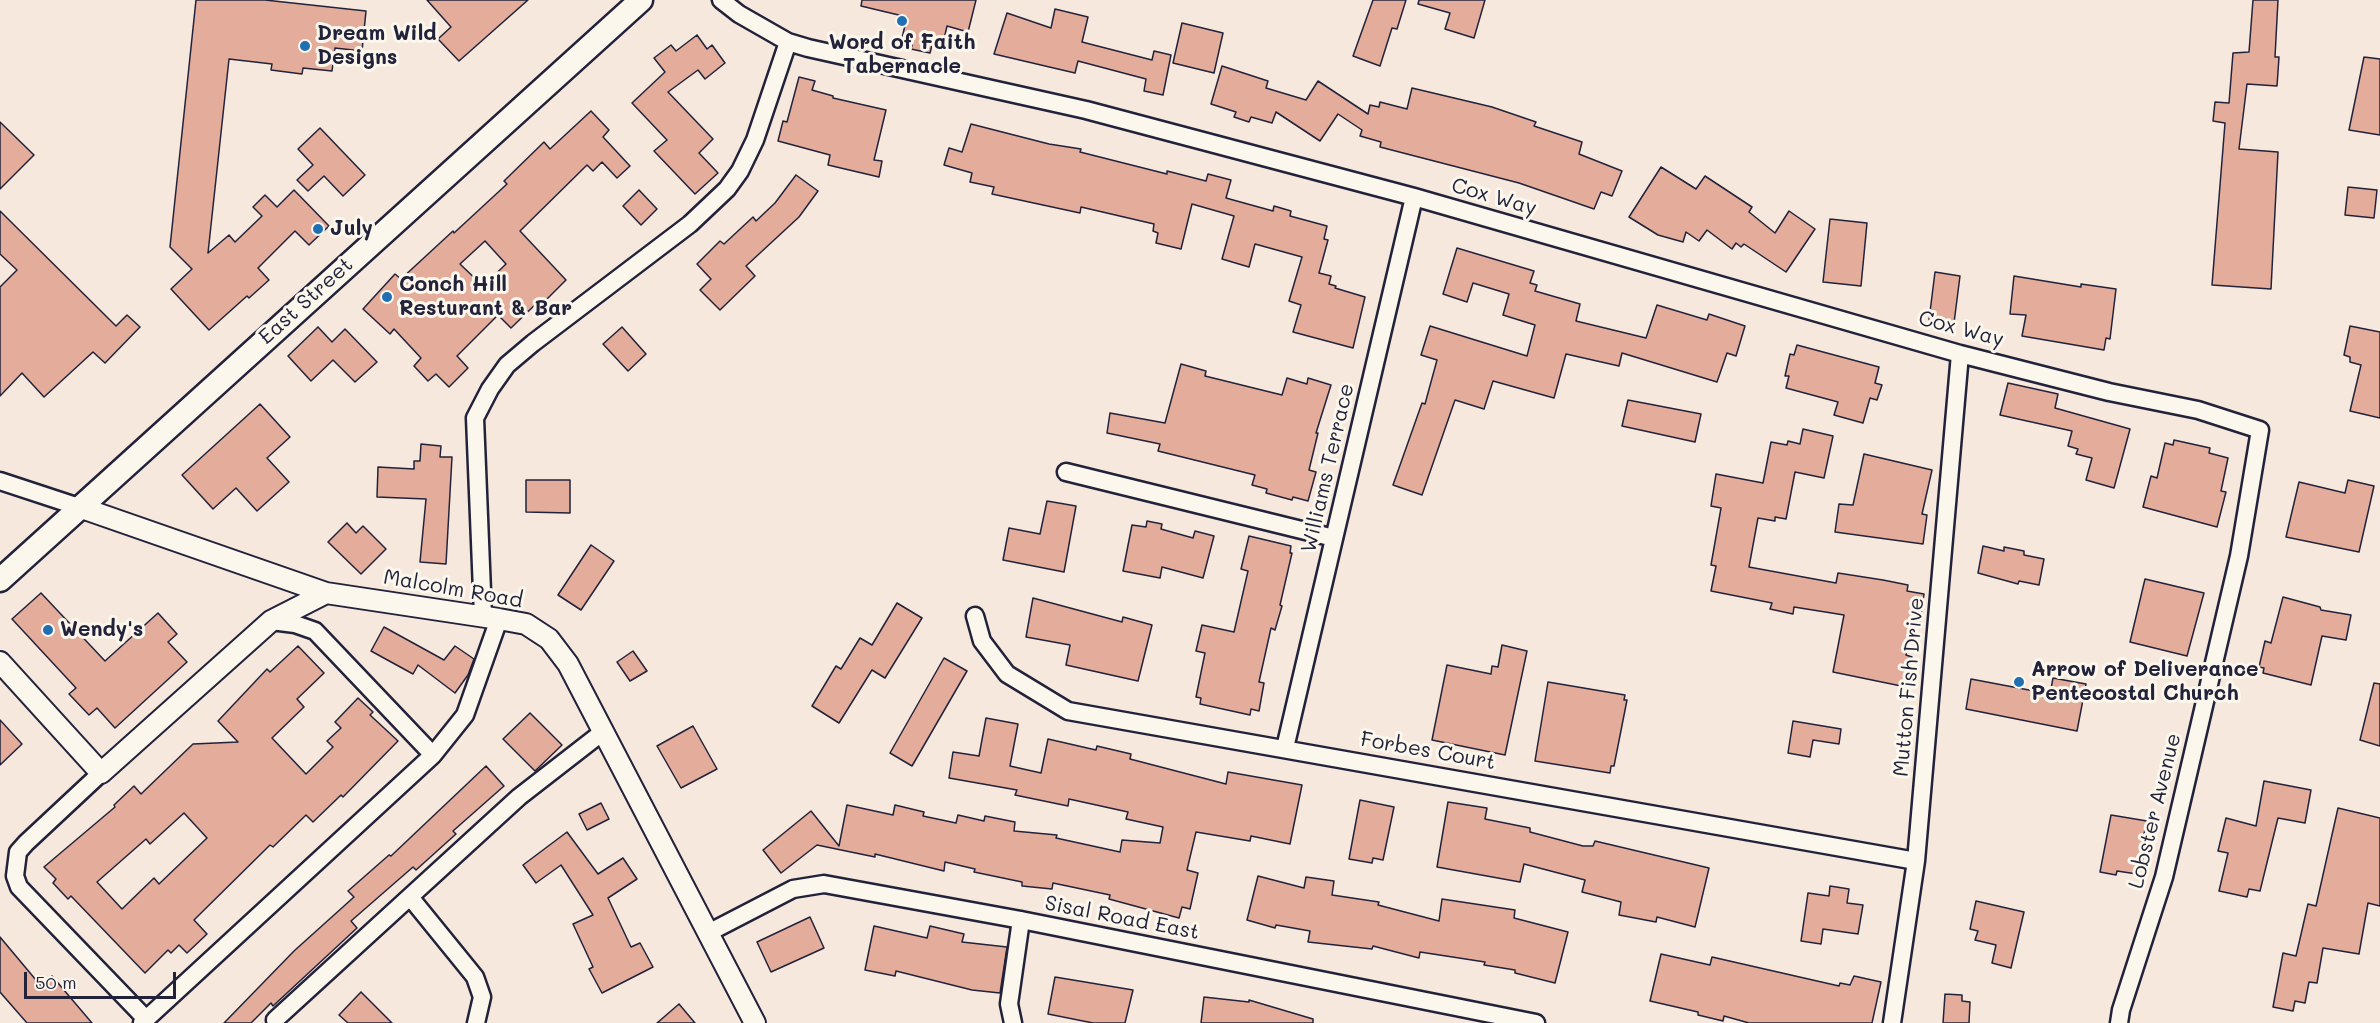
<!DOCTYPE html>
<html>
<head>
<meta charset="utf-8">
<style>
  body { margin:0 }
  #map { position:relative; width:2380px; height:1023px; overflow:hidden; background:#f6e8dc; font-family:Mali,sans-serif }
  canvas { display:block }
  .scale { position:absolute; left:24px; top:972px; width:152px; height:27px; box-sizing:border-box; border:3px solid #22223b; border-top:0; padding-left:8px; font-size:18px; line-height:21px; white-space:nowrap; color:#22223b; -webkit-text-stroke:4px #fbf7ec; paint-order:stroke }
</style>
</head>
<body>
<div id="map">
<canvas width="2380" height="1023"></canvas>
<div class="scale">50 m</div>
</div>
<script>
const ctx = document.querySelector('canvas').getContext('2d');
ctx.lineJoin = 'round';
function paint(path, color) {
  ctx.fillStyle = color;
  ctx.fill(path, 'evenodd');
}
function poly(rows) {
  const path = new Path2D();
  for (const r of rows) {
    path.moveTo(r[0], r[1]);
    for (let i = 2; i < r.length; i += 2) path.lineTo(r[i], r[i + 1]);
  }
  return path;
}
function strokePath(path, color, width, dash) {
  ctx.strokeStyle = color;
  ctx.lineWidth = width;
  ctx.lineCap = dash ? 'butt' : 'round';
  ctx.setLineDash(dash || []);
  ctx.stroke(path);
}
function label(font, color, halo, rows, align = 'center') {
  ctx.font = font + ' Mali,sans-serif';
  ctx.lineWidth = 6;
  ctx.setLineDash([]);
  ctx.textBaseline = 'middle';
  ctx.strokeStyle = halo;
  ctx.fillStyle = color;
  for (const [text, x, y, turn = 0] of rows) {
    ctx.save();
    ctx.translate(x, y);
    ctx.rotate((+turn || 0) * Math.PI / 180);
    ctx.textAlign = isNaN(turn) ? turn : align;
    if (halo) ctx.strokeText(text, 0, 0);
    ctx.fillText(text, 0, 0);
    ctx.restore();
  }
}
const building = poly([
  [196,0,265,0,366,11,362,51,335,48,332,71,303,68,302,74,271,70,272,64,229,59,208,253,229,235,235,242,262,216,253,207,265,195,277,207,294,190,329,226,309,245,295,231,258,268,269,280,249,298,247,296,209,330,171,289,192,269,170,247,196,0],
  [427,0,528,0,459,61,438,39,451,27,427,0],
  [862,0,976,0,968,32,947,26,942,48,932,45,930,53,911,49,913,41,902,38,907,17,861,6,862,0],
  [1373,0,1406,0,1397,29,1392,28,1380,66,1353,56,1373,0],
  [1419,0,1485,0,1474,38,1445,29,1450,13,1418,4,1419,0],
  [2253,0,2278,0,2275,57,2279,57,2277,86,2247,84,2239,149,2278,152,2271,289,2212,285,2225,123,2213,121,2215,102,2229,103,2233,53,2249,52,2253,0],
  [1055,9,1088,17,1082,42,1152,60,1154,51,1171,55,1163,95,1144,91,1146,79,1078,61,1075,73,994,54,1007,13,1051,28,1055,9],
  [1182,23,1223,33,1214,73,1173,63,1182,23],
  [697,35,707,49,712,45,725,63,705,79,698,70,668,92,713,139,699,153,718,173,695,194,654,151,667,140,632,103,665,72,654,58,671,45,676,51,697,35],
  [2364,57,2380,59,2380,135,2349,130,2364,57],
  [1222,66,1268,81,1266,88,1306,100,1318,81,1368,114,1370,105,1379,107,1380,102,1407,109,1412,88,1492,107,1536,122,1534,126,1582,142,1579,154,1622,171,1612,196,1601,192,1594,209,1519,183,1380,147,1381,142,1360,136,1362,130,1338,114,1320,141,1276,112,1272,123,1251,117,1249,122,1234,117,1236,112,1211,104,1222,66],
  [799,77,815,81,812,90,833,96,833,98,886,110,874,160,882,161,879,177,828,165,830,155,778,141,783,121,787,122,799,77],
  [591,111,609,130,603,137,630,166,617,178,602,162,593,171,587,165,520,231,566,280,543,303,540,300,511,328,498,315,457,356,468,368,449,387,436,374,428,381,414,366,421,358,394,329,390,334,363,309,395,274,401,279,453,231,454,233,507,184,504,181,544,142,550,149,591,111],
  [485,241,506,264,483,286,460,264,485,241],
  [0,122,34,155,0,189,0,122],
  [971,124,1049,144,1081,149,1080,152,1167,174,1167,171,1206,181,1208,174,1231,180,1226,198,1273,211,1274,206,1291,211,1290,216,1327,226,1324,239,1328,240,1319,273,1331,276,1329,284,1336,286,1335,288,1365,297,1353,348,1293,332,1301,305,1289,301,1302,257,1255,244,1249,267,1222,259,1234,216,1192,204,1181,249,1156,243,1158,233,1153,231,1154,224,1081,207,1080,213,992,194,994,187,970,182,972,173,944,165,949,148,962,152,971,124],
  [320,128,365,175,343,196,324,176,308,191,297,180,313,165,298,149,320,128],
  [1661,167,1696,189,1705,176,1752,207,1749,212,1775,233,1789,211,1815,229,1786,272,1744,244,1741,247,1736,243,1732,249,1707,230,1699,241,1686,232,1683,242,1658,235,1629,217,1661,167],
  [796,175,818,191,799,217,746,266,755,276,720,310,700,290,711,279,697,264,720,241,724,244,753,217,756,221,775,203,796,175],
  [2348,187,2377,190,2374,218,2345,215,2348,187],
  [639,190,657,209,641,225,623,206,639,190],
  [0,211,116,326,127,315,140,327,105,363,93,352,44,397,22,373,0,396,0,287,17,270,0,254,0,211],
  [1830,219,1867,223,1861,286,1823,282,1830,219],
  [1457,248,1534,271,1530,283,1537,285,1535,291,1580,304,1576,321,1646,338,1657,305,1707,320,1709,314,1745,326,1736,356,1727,353,1717,382,1622,353,1619,366,1566,354,1554,398,1493,381,1484,409,1455,400,1422,495,1393,485,1422,403,1425,404,1437,360,1421,355,1430,326,1527,356,1535,325,1503,315,1509,294,1473,283,1467,302,1443,294,1457,248],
  [1935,272,1960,276,1954,323,1929,320,1935,272],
  [2014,276,2081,287,2081,284,2116,289,2110,339,2106,338,2104,350,2022,336,2026,315,2010,314,2014,276],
  [2350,326,2380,332,2380,418,2350,411,2361,365,2350,362,2350,357,2344,355,2350,326],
  [318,327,332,342,345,329,377,362,355,382,333,360,311,381,288,356,318,327],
  [622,327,646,354,628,371,603,344,622,327],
  [1797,345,1879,367,1875,383,1882,385,1877,400,1870,398,1863,423,1834,415,1838,402,1786,388,1789,376,1785,376,1790,354,1794,355,1797,345],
  [1181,364,1206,371,1205,376,1282,395,1287,378,1307,384,1308,378,1331,385,1316,433,1318,433,1309,470,1316,472,1308,501,1293,497,1292,500,1266,493,1267,489,1252,485,1255,475,1158,451,1160,444,1107,433,1110,413,1165,423,1181,364],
  [2008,383,2058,394,2055,408,2130,429,2114,488,2086,480,2092,458,2076,454,2078,449,2068,446,2072,431,2000,415,2008,383],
  [1628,400,1701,414,1695,442,1622,426,1628,400],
  [260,404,290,437,267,458,289,482,257,511,236,488,213,509,182,475,260,404],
  [1803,429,1833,436,1824,478,1795,472,1786,519,1775,517,1775,521,1758,518,1749,567,1836,583,1838,573,1883,580,1908,585,1907,591,1924,594,1920,622,1912,620,1906,655,1912,657,1906,687,1833,672,1844,615,1794,607,1793,614,1770,609,1772,603,1711,591,1716,566,1711,565,1721,508,1711,506,1716,474,1763,483,1771,442,1787,445,1788,441,1800,444,1803,429],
  [2174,440,2210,448,2209,453,2228,458,2221,491,2226,492,2217,527,2143,507,2151,476,2157,478,2165,443,2173,445,2174,440],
  [421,444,441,446,440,457,452,457,446,564,420,562,426,499,377,497,378,467,414,469,414,461,420,461,421,444],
  [1864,454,1932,470,1922,514,1927,515,1923,544,1835,532,1839,504,1853,505,1864,454],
  [526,480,570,480,570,513,526,512,526,480],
  [2348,480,2374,486,2359,552,2286,537,2299,482,2345,493,2348,480],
  [1047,501,1076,506,1064,572,1003,560,1009,528,1040,534,1047,501],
  [1147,521,1162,524,1161,529,1193,538,1195,531,1214,536,1203,578,1162,567,1160,578,1123,571,1132,525,1146,527,1147,521],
  [347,523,356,533,363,526,386,549,361,574,328,542,347,523],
  [1249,536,1291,546,1290,553,1292,553,1280,605,1282,606,1275,630,1271,628,1259,682,1264,683,1259,711,1251,709,1250,715,1200,704,1201,698,1196,697,1205,653,1196,651,1202,625,1234,632,1248,571,1241,569,1249,536],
  [591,545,614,561,581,610,558,595,591,545],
  [1983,546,2004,551,2004,547,2024,551,2024,555,2044,559,2039,585,2019,581,2018,584,1978,573,1983,546],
  [2145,579,2204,593,2187,656,2130,642,2145,579],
  [41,593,105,661,158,613,177,634,168,642,187,662,115,728,97,708,89,715,69,694,76,688,12,619,41,593],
  [2283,597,2320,607,2321,610,2351,615,2346,640,2322,636,2311,685,2263,673,2264,668,2259,667,2265,641,2271,643,2283,597],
  [1033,598,1122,622,1123,617,1152,625,1138,681,1066,665,1070,645,1026,637,1033,598],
  [897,603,922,618,885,678,872,670,839,723,812,706,836,666,841,669,860,638,872,645,897,603],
  [384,627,444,660,455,646,474,659,468,675,455,693,418,665,413,674,371,651,384,627],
  [1502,645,1527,651,1505,755,1432,740,1447,665,1491,674,1492,666,1498,667,1502,645],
  [298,646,324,673,297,699,304,707,272,738,306,774,333,747,327,741,341,728,335,722,358,698,373,712,370,715,398,741,343,797,341,795,313,822,306,815,273,847,270,845,194,920,207,934,187,953,179,945,171,953,168,950,145,973,71,896,68,899,53,883,56,879,44,867,115,807,114,805,134,786,141,794,193,744,238,742,218,721,267,669,270,672,298,646],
  [184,813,207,838,159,884,154,878,122,909,97,882,146,839,150,844,184,813],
  [633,651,647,671,630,681,617,662,633,651],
  [944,658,967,671,912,766,890,753,944,658],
  [2053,678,2086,684,2077,731,1966,709,1971,679,2050,694,2053,678],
  [1548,682,1625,695,1624,700,1627,700,1614,766,1611,766,1610,773,1535,761,1548,682],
  [2374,683,2380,684,2380,746,2360,740,2374,683],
  [530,713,562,745,535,771,503,739,530,713],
  [986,718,1018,724,1010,766,1041,773,1048,739,1096,750,1097,746,1131,754,1130,759,1226,784,1228,772,1302,785,1290,844,1251,836,1250,841,1196,832,1187,870,1198,873,1190,909,1182,907,1179,918,1109,899,1110,895,1053,883,1052,889,1022,886,1022,882,974,872,975,869,945,862,944,871,875,854,875,857,817,845,781,873,763,850,811,811,839,846,847,805,893,815,895,805,924,812,923,816,956,823,958,815,984,821,985,816,1015,822,1014,831,1057,835,1056,838,1120,852,1122,840,1160,843,1163,827,1126,819,1128,812,1069,799,1068,806,1015,795,1017,790,949,778,953,752,979,756,986,718],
  [0,720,22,744,0,765,0,720],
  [1793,721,1841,729,1839,744,1813,740,1810,757,1788,753,1793,721],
  [693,726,717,769,681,788,657,746,693,726],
  [486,766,504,786,453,831,456,834,416,870,413,867,351,921,357,928,273,1006,271,1003,251,1023,224,1023,294,951,354,897,348,891,389,855,391,856,486,766],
  [2264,781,2311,790,2305,823,2278,818,2260,891,2249,889,2247,897,2219,891,2228,853,2218,851,2226,818,2256,826,2264,781],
  [1360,800,1394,807,1383,860,1373,858,1372,863,1349,859,1360,800],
  [1448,802,1487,808,1485,819,1530,828,1530,832,1583,846,1593,846,1595,841,1709,868,1695,927,1657,917,1656,922,1619,915,1621,902,1582,892,1585,880,1524,864,1520,882,1437,867,1448,802],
  [601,803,609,819,587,830,579,814,601,803],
  [2338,808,2380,818,2380,906,2368,903,2359,954,2323,948,2317,983,2309,982,2305,1003,2295,1001,2293,1011,2273,1007,2283,953,2296,956,2308,904,2316,906,2338,808],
  [2111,815,2147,821,2142,843,2146,844,2143,860,2140,860,2137,874,2117,871,2116,875,2100,872,2111,815],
  [567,832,598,874,623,858,637,879,608,898,631,947,640,943,653,967,602,993,589,969,593,967,573,924,593,915,561,865,536,883,523,865,567,832],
  [1258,876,1304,888,1306,877,1334,881,1332,895,1379,902,1378,905,1439,921,1442,899,1515,910,1514,918,1568,932,1555,983,1515,973,1515,970,1484,965,1485,962,1420,952,1419,958,1373,946,1372,949,1308,942,1310,931,1276,925,1275,928,1247,920,1258,876],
  [1830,886,1849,889,1847,903,1863,905,1858,934,1823,929,1821,944,1801,941,1808,893,1829,896,1830,886],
  [1976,901,2024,912,2011,968,1992,963,1996,945,1975,940,1978,931,1970,929,1976,901],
  [810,917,824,948,771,972,757,942,810,917],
  [874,926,927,938,930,926,964,934,962,942,1007,947,1000,993,972,990,896,971,895,976,865,970,874,926],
  [0,937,41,986,52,976,92,1023,27,1023,0,992,0,937],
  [1661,954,1710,965,1712,957,1839,986,1840,983,1850,985,1854,976,1881,982,1872,1023,1749,1023,1724,1016,1723,1021,1698,1015,1698,1012,1650,1001,1661,954],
  [1055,977,1133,990,1125,1023,1093,1023,1048,1014,1055,977],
  [361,992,392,1023,348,1023,339,1015,361,992],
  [1945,994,1962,995,1962,1001,1970,1002,1969,1023,1943,1023,1945,994],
  [1204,997,1249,1002,1249,1000,1313,1019,1313,1023,1201,1023,1204,997],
  [679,1004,695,1023,657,1023,679,1004]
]);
paint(building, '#e3ac9b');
strokePath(building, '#22223b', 1.5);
const minor = poly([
  [721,0,739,14,788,42,808,48,1086,110,1414,197,1960,354,2109,392,2198,410,2260,430,2239,556,2164,877,2121,1010,2119,1023],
  [1066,472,1334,538],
  [0,481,79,507],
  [483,616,475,418,490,389,507,365,533,343,690,224,727,189,740,171,755,140,788,42],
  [975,616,982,641,1007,674,1068,711,1916,861],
  [271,621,295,624,315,631,433,755],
  [1285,748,1414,197],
  [101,773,26,843,18,852,15,876,19,887,146,1019],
  [410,897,475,977,482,997,476,1023],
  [708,933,793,889,824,884,1021,920,1536,1023],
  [275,1020,519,797,604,731],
  [142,1023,433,755,465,715,499,619],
  [1013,1023,1009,1004,1021,920],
  [1892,1023,1916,861,1960,354]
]);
const tertiary = poly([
  [79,507,326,593,499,619,526,624,549,639,568,664,755,1023],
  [0,662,101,773,271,621,326,593]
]);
const secondary = poly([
  [0,580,641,0]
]);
strokePath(minor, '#22223b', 21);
strokePath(tertiary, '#22223b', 24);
strokePath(secondary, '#22223b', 27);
strokePath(minor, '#fbf7ec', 16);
strokePath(tertiary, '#fbf7ec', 20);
strokePath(secondary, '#fbf7ec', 22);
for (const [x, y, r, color] of [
  [902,21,6,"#1f6fb2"],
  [305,46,6,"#1f6fb2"],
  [318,229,6,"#1f6fb2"],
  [387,297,6,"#1f6fb2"],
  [48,630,6,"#1f6fb2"],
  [2019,682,6,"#1f6fb2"]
]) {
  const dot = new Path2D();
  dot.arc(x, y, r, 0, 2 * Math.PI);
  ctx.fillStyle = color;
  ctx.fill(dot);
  strokePath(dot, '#fbf7ec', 2);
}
label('bold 21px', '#22223b', '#fbf7ec', [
  ["Dream Wild",317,34],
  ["Designs",317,58],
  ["Word of Faith",902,43,"center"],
  ["Tabernacle",902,67,"center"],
  ["July",330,229],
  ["Conch Hill",399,285],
  ["Resturant & Bar",399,309],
  ["Wendy's",60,630],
  ["Arrow of Deliverance",2031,670],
  ["Pentecostal Church",2031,694]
], 'left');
label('21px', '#22223b', '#fbf7ec', [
  ["Cox Way",1494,197,16],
  ["East Street",306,301,-42],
  ["Cox Way",1961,329,15],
  ["Williams Terrace",1328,468,-77],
  ["Malcolm Road",453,589,10],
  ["Mutton Fish Drive",1909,687,-85],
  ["Forbes Court",1428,751,10],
  ["Lobster Avenue",2155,811,-76],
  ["Sisal Road East",1122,918,11]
]);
</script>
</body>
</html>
